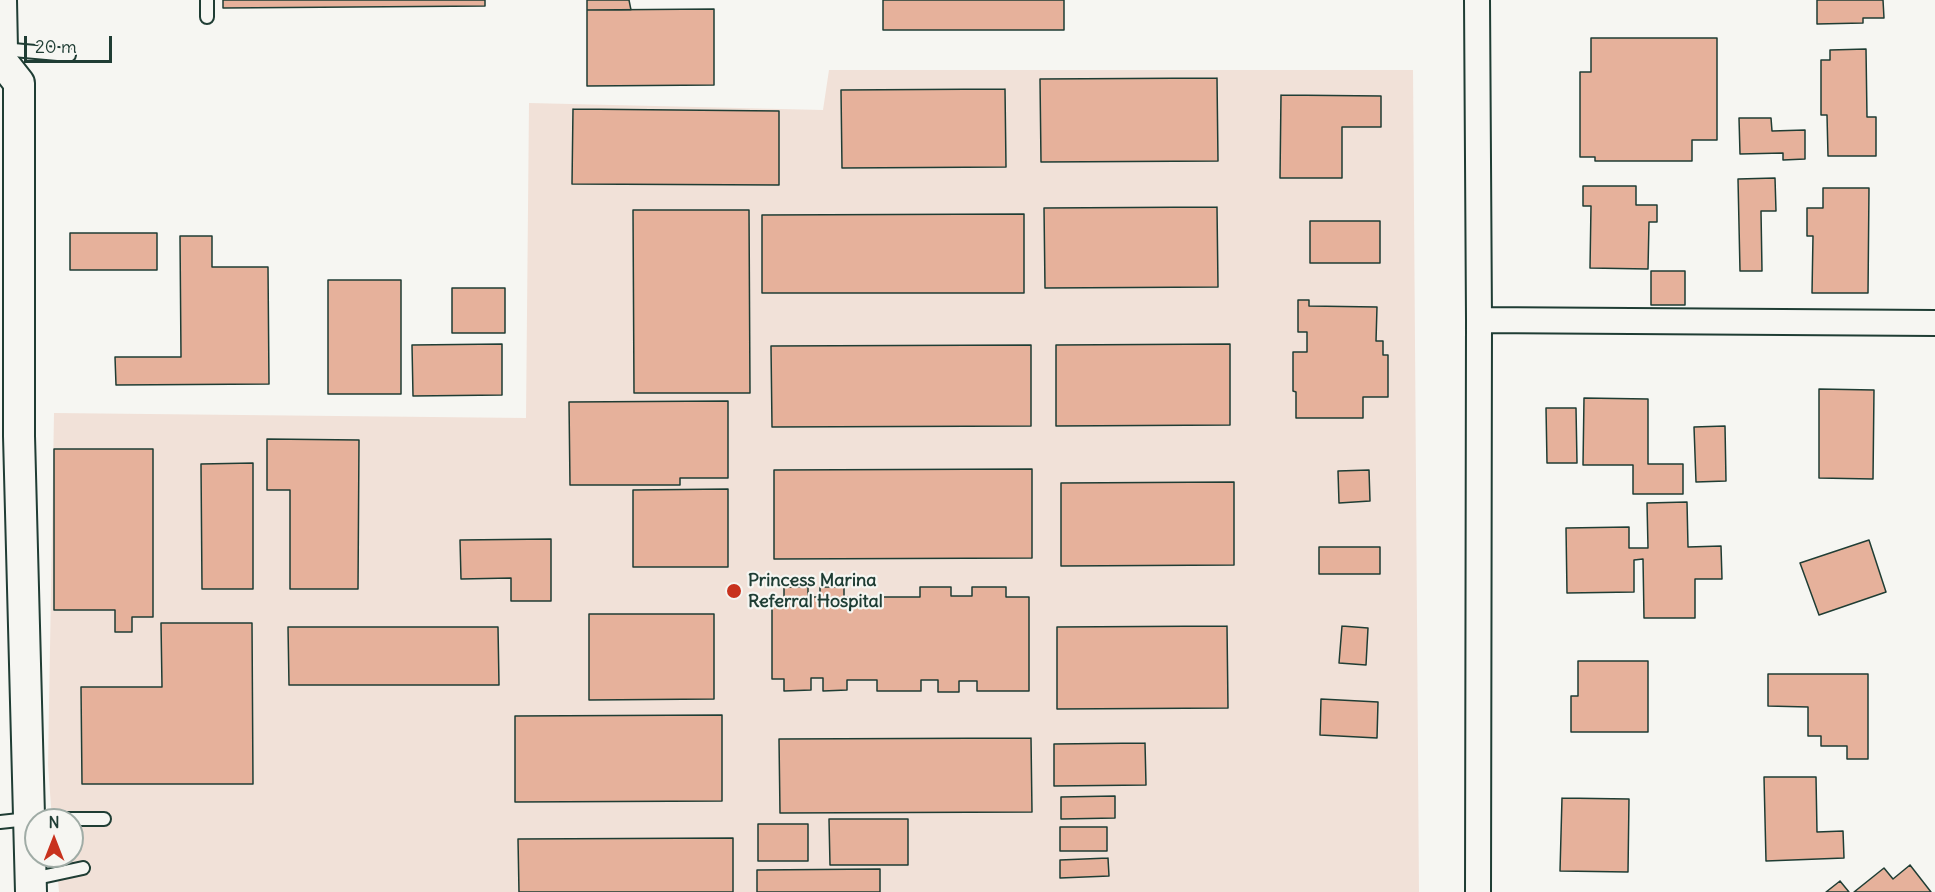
<!DOCTYPE html>
<style>
body{margin:0}
#map{position:relative;width:1935px;height:892px;overflow:hidden;background:#f6f6f2;font-family:Delius,sans-serif}
canvas{display:block}
.north{position:absolute;left:24px;top:808px;width:60px;height:60px;box-sizing:border-box;background:#f6f6f2;border:2px solid #a0aca6;border-radius:50%;rotate:0deg;font-size:16px;font-weight:700;line-height:24px;text-align:center;color:#1f3d34}
.north::after{content:'';display:block;margin:auto;width:21px;height:27px;background:#c8321e;clip-path:polygon(50% 0,100% 100%,50% 72%,0 100%)}
.scale{position:absolute;left:24px;top:36px;width:88px;height:27px;box-sizing:border-box;border:3px solid #1f3d34;border-top:0;padding-left:8px;font-size:18px;line-height:21px;white-space:nowrap;color:#1f3d34;-webkit-text-stroke:4px #f6f6f2;paint-order:stroke}
</style>
<div id="map">
<canvas width="1935" height="892"></canvas>
<div class="north">N</div>
<div class="scale">20 m</div>
</div>
<script>
const c = document.querySelector('canvas').getContext('2d');
c.lineJoin = 'round';
function fill(path, color) { c.fillStyle = color; c.fill(path, 'evenodd'); }
const poly = rows => new Path2D(rows.map(r => 'M' + r).join(''));
function stroke(path, color, width, dash) { c.strokeStyle = color; c.lineWidth = width; c.lineCap = dash ? 'butt' : 'round'; c.setLineDash(dash || []); c.stroke(path); }
function write(font, color, halo, rows, align = 'center') {
  c.font = font + ' Delius,sans-serif'; c.lineWidth = 4.5; c.setLineDash([]); c.textBaseline = 'middle'; c.strokeStyle = halo; c.fillStyle = color; for (const [text, x, y, turn = 0] of rows) {
    c.save(); c.translate(x, y); c.rotate((+turn || 0) * Math.PI / 180); c.textAlign = isNaN(turn) ? turn : align; if (halo) c.strokeText(text, 0, 0); c.fillText(text, 0, 0); c.restore();
  }
}
fill(poly([
 [829,70,1413,70,1419,892,59,892,56,856,72,856,72,820,52,820,48,765,54,413,526,418,529,103,823,110]
]), '#f1e1d8');
const building = poly([
 [223,0,485,0,485,6,223,8,223,0],
 [587,0,629,0,631,10,587,10,587,0],
 [883,0,1064,0,1064,30,883,30,883,0],
 [1817,0,1883,0,1884,18,1863,18,1863,23,1817,24,1817,0],
 [714,9,714,85,587,86,587,10,714,9],
 [1591,38,1717,38,1717,140,1692,140,1692,161,1595,161,1595,157,1580,157,1580,72,1591,72,1591,38],
 [1866,49,1867,117,1876,117,1876,156,1828,156,1827,115,1821,115,1821,60,1830,60,1830,50,1866,49],
 [1217,78,1218,161,1041,162,1040,79,1217,78],
 [1005,89,1006,167,842,168,841,90,1005,89],
 [1281,95,1381,96,1381,127,1342,127,1342,178,1280,178,1281,95],
 [573,109,779,111,779,185,572,184,573,109],
 [1739,118,1771,118,1772,131,1805,130,1805,159,1783,160,1783,153,1740,154,1739,118],
 [1775,178,1776,211,1761,211,1762,271,1740,271,1738,179,1775,178],
 [1583,186,1636,186,1636,205,1657,205,1657,222,1649,222,1648,269,1590,268,1591,206,1583,206,1583,186],
 [1823,188,1869,188,1868,293,1812,293,1813,236,1807,236,1807,208,1823,208,1823,188],
 [1217,207,1218,287,1045,288,1044,208,1217,207],
 [633,210,749,210,750,393,634,393,633,210],
 [1024,214,1024,293,762,293,762,215,1024,214],
 [1310,221,1380,221,1380,263,1310,263,1310,221],
 [70,233,157,233,157,270,70,270,70,233],
 [180,236,212,236,212,267,268,267,269,384,116,385,115,357,181,357,180,236],
 [1651,271,1685,271,1685,305,1651,305,1651,271],
 [328,280,401,280,401,394,328,394,328,280],
 [452,288,505,288,505,333,452,333,452,288],
 [1298,300,1309,300,1309,306,1377,307,1376,341,1383,341,1383,355,1388,355,1388,397,1363,397,1363,418,1296,418,1296,392,1293,391,1293,352,1307,352,1307,332,1298,332,1298,300],
 [502,344,502,395,413,396,412,345,502,344],
 [1230,344,1230,425,1056,426,1056,345,1230,344],
 [1031,345,1031,426,772,427,771,346,1031,345],
 [1819,389,1874,390,1873,479,1819,478,1819,389],
 [1584,398,1648,399,1648,464,1683,464,1683,494,1633,494,1633,465,1583,465,1584,398],
 [728,401,728,478,680,478,680,485,570,485,569,402,728,401],
 [1546,408,1576,408,1577,463,1547,463,1546,408],
 [1725,426,1726,481,1696,482,1694,427,1725,426],
 [267,439,359,440,358,589,290,589,290,490,267,490,267,439],
 [54,449,153,449,153,617,132,617,132,632,115,632,115,610,54,610,54,449],
 [253,463,253,589,202,589,201,464,253,463],
 [1032,469,1032,558,774,559,774,470,1032,469],
 [1369,470,1370,501,1339,503,1338,471,1369,470],
 [1234,482,1234,565,1061,566,1061,483,1234,482],
 [728,489,728,567,633,567,633,490,728,489],
 [1687,502,1688,547,1721,546,1722,579,1695,579,1695,618,1644,618,1643,559,1634,560,1634,592,1567,593,1566,528,1629,527,1629,548,1648,548,1647,503,1687,502],
 [551,539,551,601,511,601,511,578,461,579,460,540,551,539],
 [1869,540,1886,592,1819,615,1800,563,1869,540],
 [1319,547,1380,547,1380,574,1319,574,1319,547],
 [784,587,808,587,808,597,820,597,820,587,844,587,844,597,920,597,920,587,951,587,951,596,972,596,972,587,1006,587,1006,597,1029,597,1029,691,977,691,977,681,959,681,959,692,938,692,938,680,921,680,921,691,877,691,877,680,847,680,847,690,823,691,823,678,811,678,811,690,784,691,784,679,772,679,772,598,784,598,784,587],
 [589,614,714,614,714,699,589,700,589,614],
 [161,623,252,623,253,784,82,784,81,687,162,687,161,623],
 [1227,626,1228,708,1057,709,1057,627,1227,626],
 [1342,626,1368,628,1366,665,1339,663,1342,626],
 [288,627,498,627,499,685,289,685,288,627],
 [1578,661,1648,661,1648,732,1571,732,1571,696,1578,696,1578,661],
 [1768,674,1868,674,1868,759,1847,759,1847,746,1821,746,1821,736,1808,736,1808,707,1768,706,1768,674],
 [1321,699,1378,702,1377,738,1320,735,1321,699],
 [722,715,722,801,515,802,515,716,722,715],
 [1031,738,1032,812,780,813,779,739,1031,738],
 [1145,743,1146,785,1054,786,1054,744,1145,743],
 [1764,777,1816,777,1817,832,1843,831,1844,858,1766,861,1764,777],
 [1115,796,1115,818,1061,819,1061,797,1115,796],
 [1562,798,1629,799,1628,872,1560,871,1562,798],
 [829,819,908,819,908,865,830,865,829,819],
 [758,824,808,824,808,861,758,861,758,824],
 [1060,827,1107,827,1107,851,1060,851,1060,827],
 [733,838,733,892,519,892,518,839,733,838],
 [1108,858,1109,876,1060,878,1060,860,1108,858],
 [1910,865,1931,892,1854,892,1884,868,1893,879,1910,865],
 [880,869,880,892,757,892,757,870,880,869],
 [1840,881,1849,892,1826,892,1840,881]
]);
fill(building, '#e6b19b');
stroke(building, '#1f3d34', 1.5);
const service = poly([
 [207,0,207,17],
 [2,49,69,55],
 [0,822,28,819,104,819],
 [32,879,83,868]
]);
const minor = poly([
 [1477,0,1479,320,1478,892],
 [1479,320,1935,323]
]);
const tertiary = poly([
 [1,60,19,83,19,436,31,892],
 [0,61,2,49,1,0]
]);
stroke(service, '#1f3d34', 16);
stroke(minor, '#1f3d34', 28);
stroke(tertiary, '#1f3d34', 34);
stroke(service, '#f6f6f2', 12);
stroke(minor, '#f6f6f2', 24);
stroke(tertiary, '#f6f6f2', 30);
for (const [x, y, r, color] of [
 [734,591,8,"#c8321e"]
]) { const dot = new Path2D(); dot.arc(x, y, r, 0, 2 * Math.PI); c.fillStyle = color; c.fill(dot); stroke(dot, '#f6f6f2', 2); }
write('bold 18px', '#1f3d34', '#f6f6f2', [
 ["Princess Marina",748,581],
 ["Referral Hospital",748,602]
], 'left');
</script>
